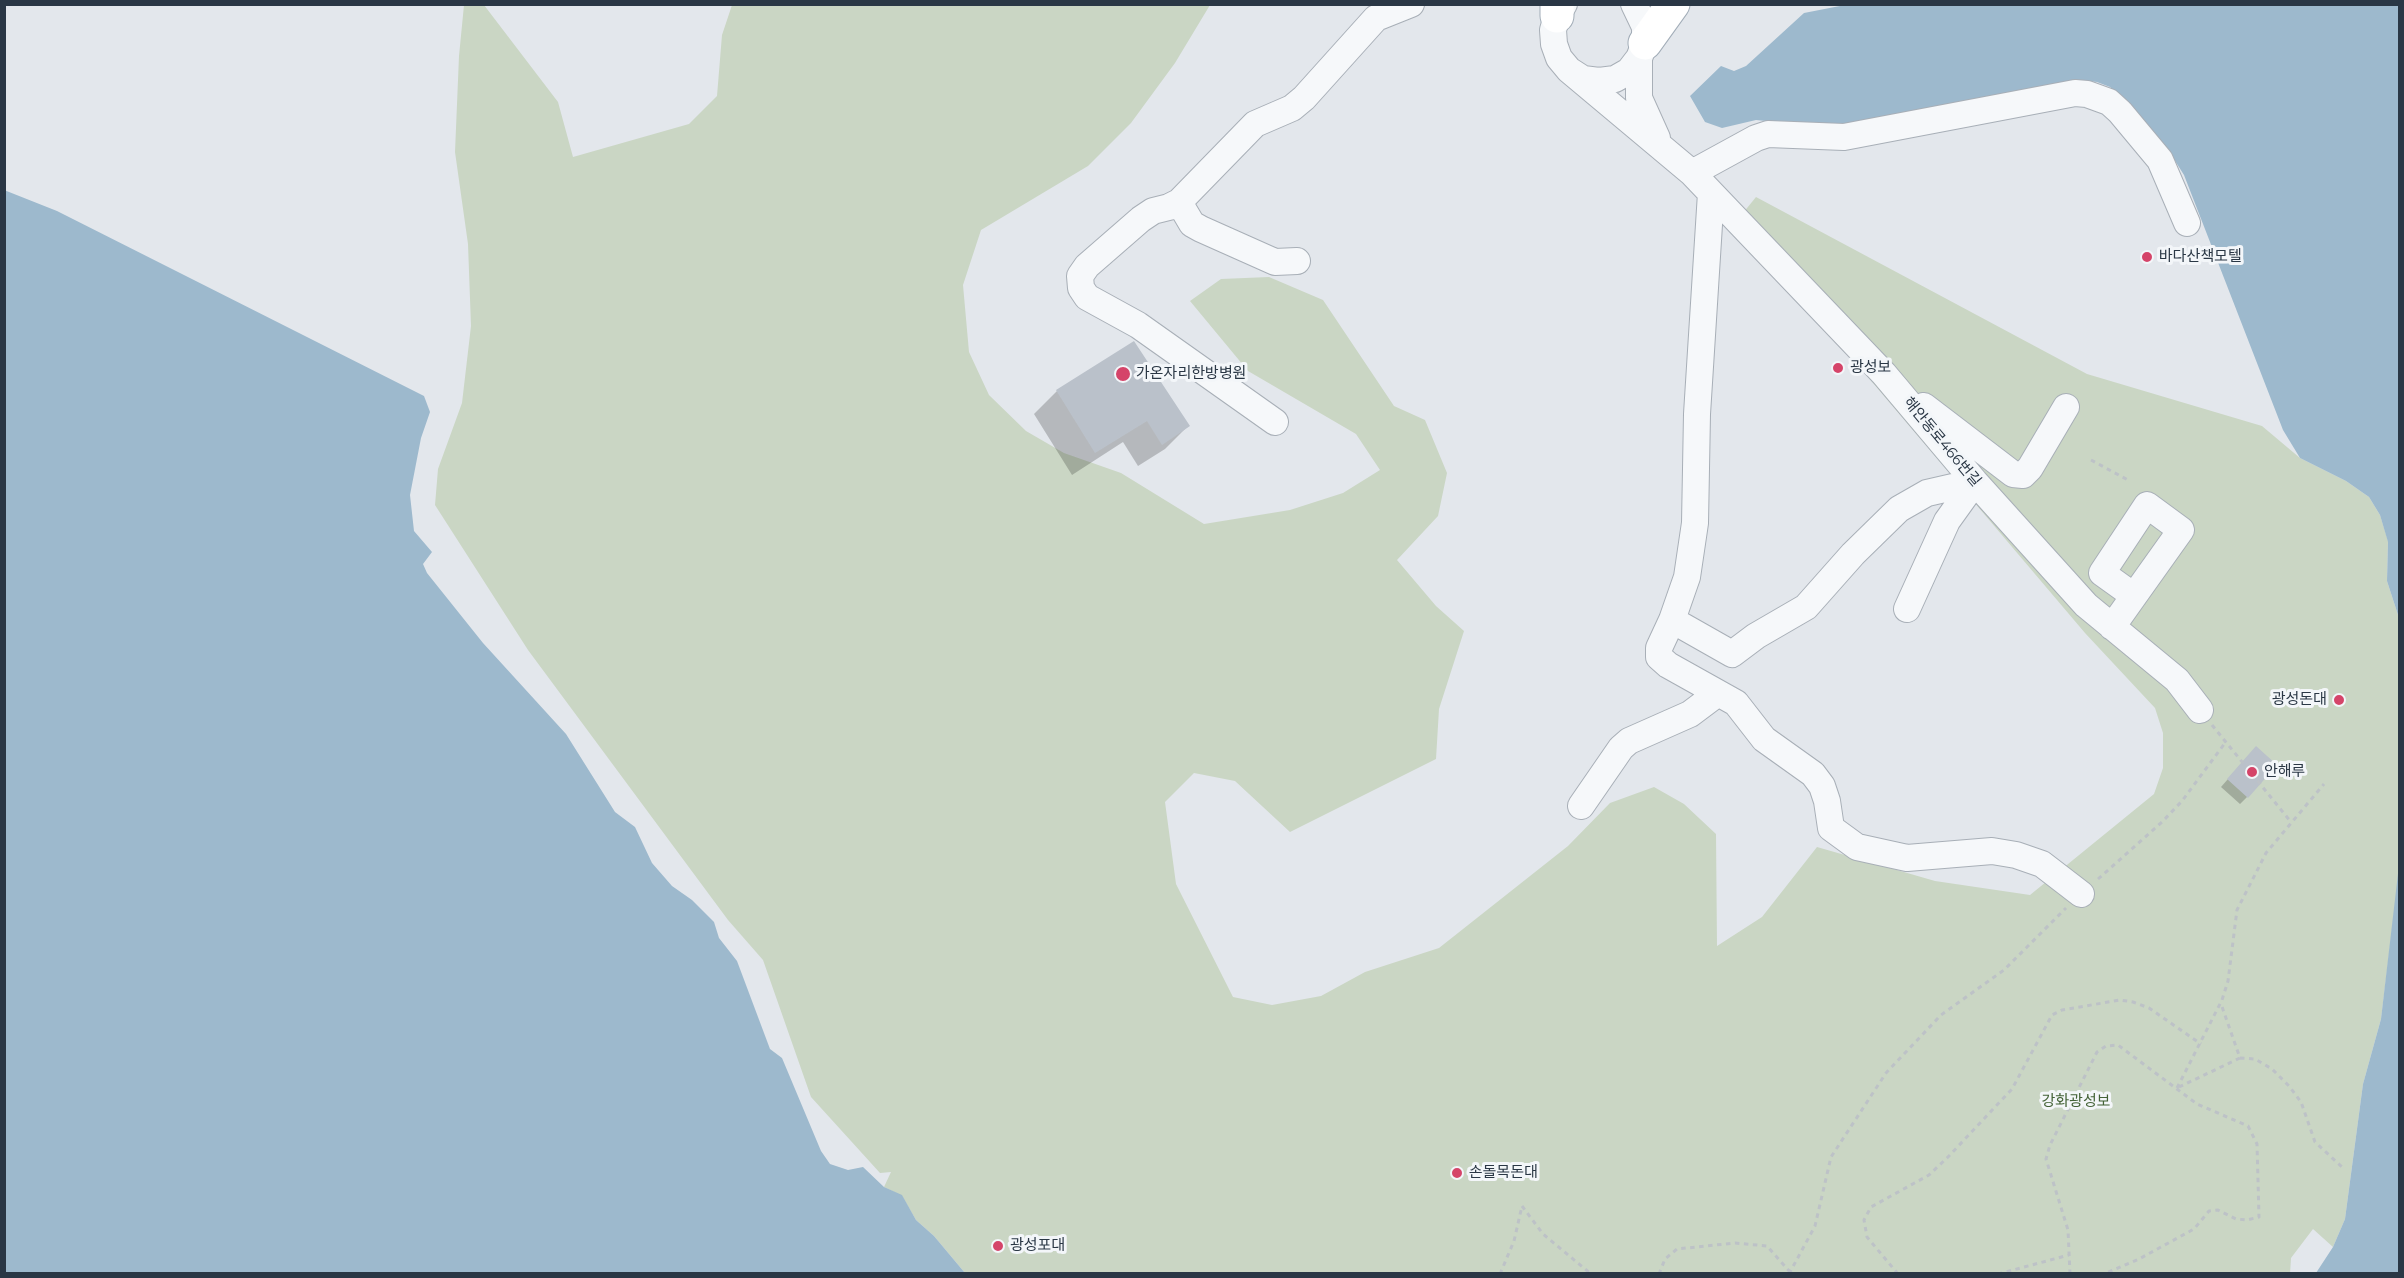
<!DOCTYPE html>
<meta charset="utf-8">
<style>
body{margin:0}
#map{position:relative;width:2404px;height:1278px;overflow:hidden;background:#e3e7ec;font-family:Montserrat,sans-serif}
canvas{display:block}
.frame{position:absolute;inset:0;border:6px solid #2a3745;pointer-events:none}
</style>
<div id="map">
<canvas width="2404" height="1278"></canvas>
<div class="frame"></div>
</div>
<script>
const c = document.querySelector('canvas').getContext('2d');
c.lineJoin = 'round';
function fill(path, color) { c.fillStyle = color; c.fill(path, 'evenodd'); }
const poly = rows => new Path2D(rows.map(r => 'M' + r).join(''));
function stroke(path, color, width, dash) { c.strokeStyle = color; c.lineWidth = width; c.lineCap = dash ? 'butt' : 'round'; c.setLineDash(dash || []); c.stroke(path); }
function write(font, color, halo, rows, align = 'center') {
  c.font = font + ' Montserrat,"Noto Sans KR",sans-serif'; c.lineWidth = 6; c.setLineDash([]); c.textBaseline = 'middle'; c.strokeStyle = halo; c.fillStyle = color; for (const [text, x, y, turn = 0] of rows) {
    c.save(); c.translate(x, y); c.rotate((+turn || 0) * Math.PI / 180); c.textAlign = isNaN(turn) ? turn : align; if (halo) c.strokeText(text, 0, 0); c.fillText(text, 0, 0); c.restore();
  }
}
fill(poly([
 [464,5,484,5,558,102,573,157,689,124,717,96,722,35,732,5,1210,5,1175,63,1131,123,1088,166,981,230,963,285,969,352,989,395,1026,431,1064,453,1121,473,1204,524,1290,510,1343,493,1380,470,1356,434,1248,371,1190,301,1221,279,1269,277,1323,300,1394,406,1425,420,1447,473,1438,516,1397,560,1436,606,1464,631,1439,709,1436,759,1290,832,1235,781,1194,773,1165,802,1176,884,1233,997,1272,1005,1321,996,1365,972,1439,948,1568,846,1610,803,1654,787,1684,804,1716,834,1717,946,1762,917,1817,847,1935,881,2030,895,2154,794,2163,768,2163,733,2155,708,2085,633,1856,363,1730,229,1756,197,2087,374,2262,426,2300,458,2346,481,2369,497,2380,515,2388,541,2387,581,2399,618,2400,865,2381,1019,2363,1084,2345,1219,2333,1247,2313,1229,2291,1258,2290,1274,965,1273,934,1236,916,1220,902,1196,884,1187,891,1172,880,1173,811,1097,763,960,728,920,528,650,435,505,438,469,462,403,471,326,468,244,455,152,459,56]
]), '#cad6c4');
fill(poly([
 [1845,5,2399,5,2399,618,2387,581,2388,542,2380,515,2369,497,2346,481,2300,458,2283,430,2184,175,2172,156,2125,100,2110,87,2097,82,2081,80,1853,124,1824,127,1756,120,1722,128,1705,122,1690,96,1721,66,1734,71,1746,66,1804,13],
 [4,190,57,211,424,396,430,412,421,438,410,495,414,531,432,552,423,564,427,573,483,643,566,734,615,812,635,827,652,863,672,886,692,900,714,922,719,938,737,961,770,1049,782,1058,821,1151,830,1164,848,1170,863,1167,884,1187,902,1195,916,1220,934,1236,965,1273,5,1273],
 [2399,865,2399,1273,2316,1273,2333,1247,2345,1219,2363,1084,2381,1019]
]), '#9db9cd');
fill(poly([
 [1134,343,1188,426,1165,449,1138,466,1123,442,1072,475,1034,414,1057,391],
 [2249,755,2247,797,2240,804,2221,787]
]), '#0003');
fill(poly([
 [1134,341,1190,426,1162,445,1147,421,1095,453,1056,390],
 [2256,746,2277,765,2248,798,2227,779]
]), '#bac1ca');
const minor = poly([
 [1564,4,1557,16,1553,30,1554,44,1559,58,1569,70,1583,79,1599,81,1615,79,1629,71,1639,58,1645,43,1645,27,1634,4],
 [1639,58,1639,98,1657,138],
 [1569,70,1692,173,1884,374,1975,482,2086,605,2177,680,2200,710],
 [1692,173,1756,138,1768,134,1844,137,2075,93,2087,94,2109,102,2120,112,2160,160,2187,223],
 [1711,193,1697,414,1695,523,1687,577,1672,620,1659,648,1659,657,1668,665,1736,703,1764,739,1813,774,1822,786,1827,801,1831,828,1857,847,1907,858,1992,851,2016,855,2042,864,2081,894],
 [1179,202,1192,224,1201,229,1275,262,1297,261],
 [1924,406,2013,474,2023,475,2030,468,2066,407],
 [1275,422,1138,325,1087,297,1081,288,1080,276,1087,266,1141,219,1153,211,1169,207,1179,202,1255,124,1292,108,1304,98,1376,18,1411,4],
 [1907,609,1947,521,1975,482],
 [1672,620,1732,654,1756,636,1806,607,1853,554,1899,509,1927,493,1975,482],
 [2112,627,2134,596,2181,530,2147,505,2102,573,2134,596],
 [1581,806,1621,748,1629,741,1690,714,1718,693]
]);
const major = poly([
 [1557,16,1557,4],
 [1645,43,1673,4]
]);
stroke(minor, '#a8afb7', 28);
stroke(major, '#a2adb8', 35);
stroke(poly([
 [2091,460,2128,480],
 [2212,725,2291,822],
 [2098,879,2162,822,2182,801,2225,743],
 [2240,1058,2255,1059,2272,1069,2289,1086,2301,1102,2315,1142,2343,1168],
 [2179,1087,2240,1058,2221,1004],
 [2177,1088,2222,1000,2228,981,2237,910,2266,853,2324,784],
 [1522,1206,1543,1234,1591,1274],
 [1500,1274,1514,1241,1522,1206],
 [1659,1274,1665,1259,1677,1249,1735,1243,1767,1246,1790,1272],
 [1789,1274,1815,1226,1831,1157,1886,1073,1941,1015,2004,970,2066,908],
 [1898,1274,1867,1237,1864,1220,1871,1207,1929,1175,1948,1157,2012,1089,2052,1015,2062,1010,2120,1000,2133,1002,2149,1008,2201,1044],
 [1998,1274,2069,1255],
 [2070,1274,2068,1230,2046,1159,2050,1145,2097,1052,2106,1046,2118,1045,2197,1104,2248,1126,2257,1144,2259,1217,2247,1220,2236,1219,2218,1210,2209,1211,2194,1229,2139,1259,2104,1274]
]), '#bdc2c7', 3, [4.5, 4.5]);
stroke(minor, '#f6f8fa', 26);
stroke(major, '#fff', 33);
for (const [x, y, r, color] of [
 [2147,257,6,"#d54469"],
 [1838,368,6,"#d54469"],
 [1123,374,8,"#d54469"],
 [2339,700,6,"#d54469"],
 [2252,772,6,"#d54469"],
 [1457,1173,6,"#d54469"],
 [998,1246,6,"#d54469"]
]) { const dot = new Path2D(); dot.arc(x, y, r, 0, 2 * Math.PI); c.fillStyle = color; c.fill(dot); stroke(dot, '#f3f6f9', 2); }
write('15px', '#2a3745', '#f3f6f9', [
 ["바다산책모텔",2159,257],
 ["광성보",1850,368],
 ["가온자리한방병원",1136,374],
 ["광성돈대",2327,700,"right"],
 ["안해루",2264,772],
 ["손돌목돈대",1469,1173],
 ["광성포대",1010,1246]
], 'left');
write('15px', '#2a3745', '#f3f6f9', [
 ["해안동로466번길",1942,442,50]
]);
write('15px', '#436236', '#f3f6f9', [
 ["강화광성보",2076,1102]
]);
</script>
